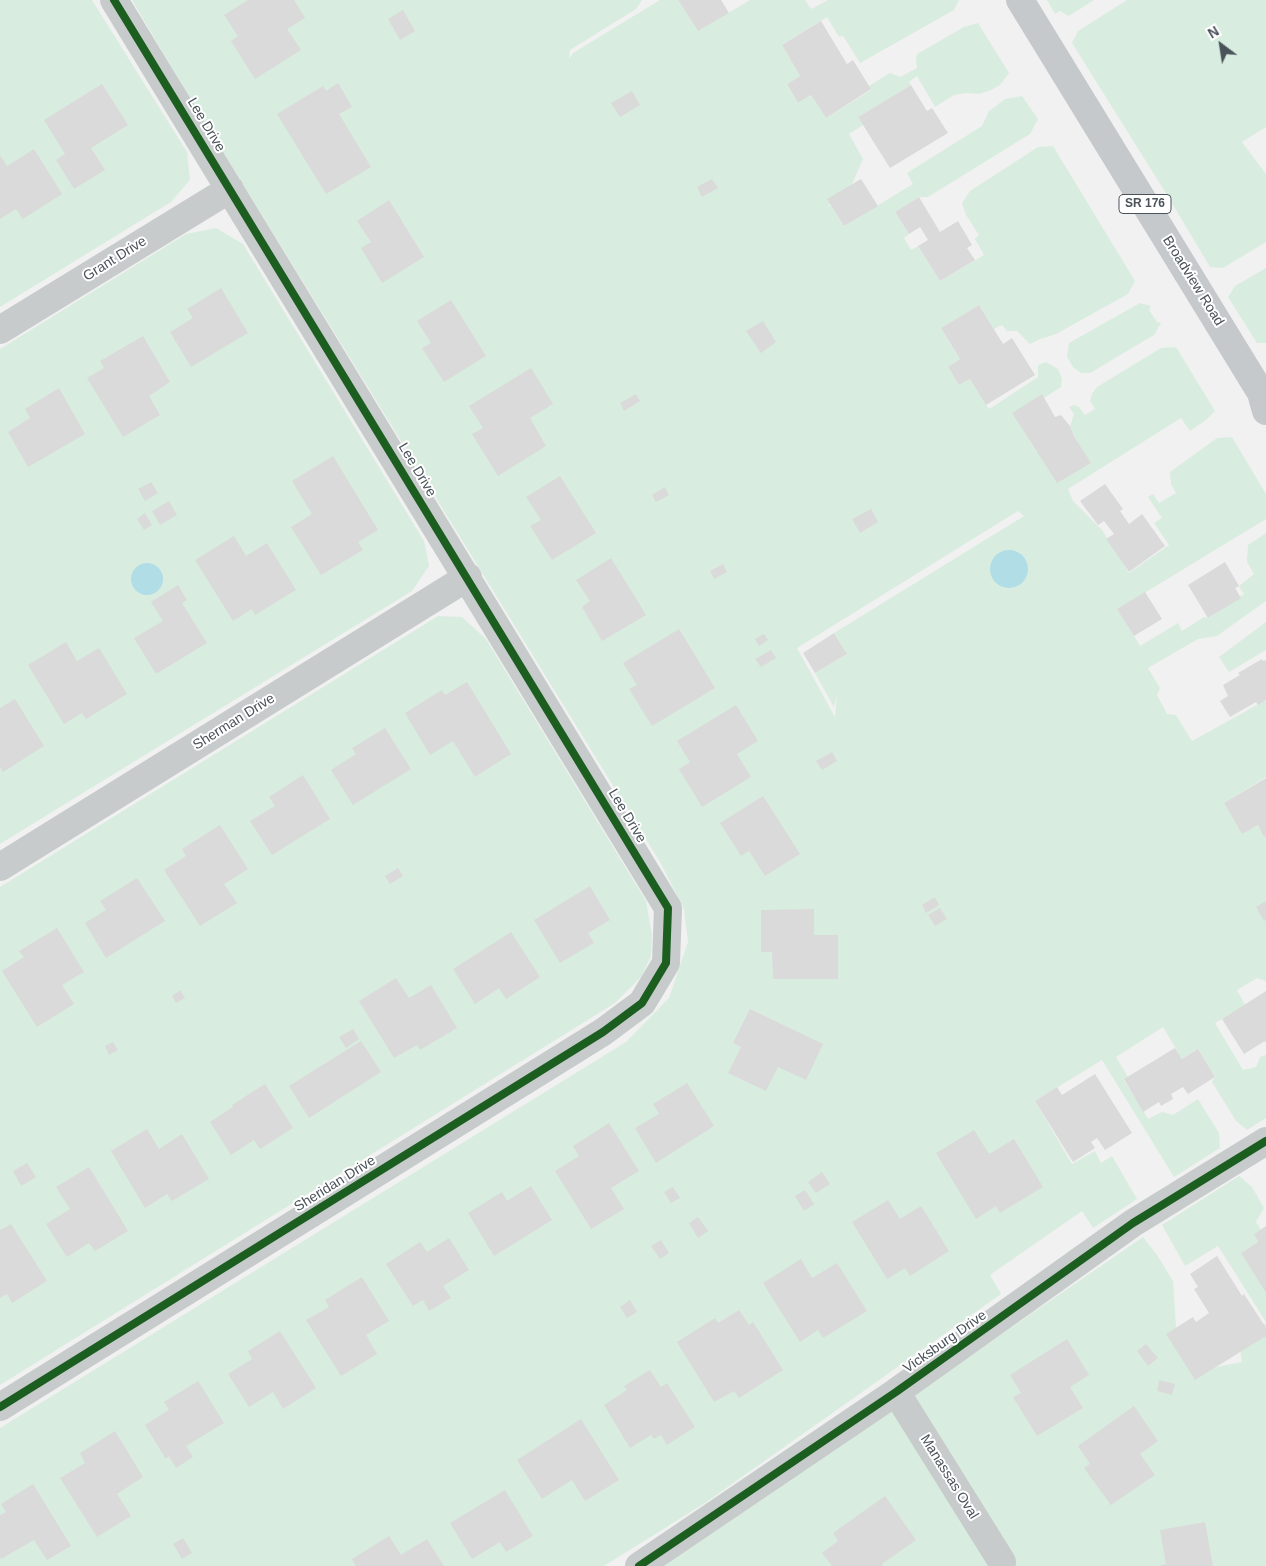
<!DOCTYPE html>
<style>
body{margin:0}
#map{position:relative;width:1266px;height:1566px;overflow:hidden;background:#f1f1f1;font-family:Arial,sans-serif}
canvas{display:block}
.north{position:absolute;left:1196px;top:20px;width:50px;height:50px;-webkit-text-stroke:4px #fff;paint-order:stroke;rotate:329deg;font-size:14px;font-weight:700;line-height:20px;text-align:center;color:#4a535a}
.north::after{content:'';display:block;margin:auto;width:18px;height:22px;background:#4a535a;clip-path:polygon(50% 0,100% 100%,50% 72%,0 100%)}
</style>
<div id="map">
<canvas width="1266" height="1566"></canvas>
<div class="north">N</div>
</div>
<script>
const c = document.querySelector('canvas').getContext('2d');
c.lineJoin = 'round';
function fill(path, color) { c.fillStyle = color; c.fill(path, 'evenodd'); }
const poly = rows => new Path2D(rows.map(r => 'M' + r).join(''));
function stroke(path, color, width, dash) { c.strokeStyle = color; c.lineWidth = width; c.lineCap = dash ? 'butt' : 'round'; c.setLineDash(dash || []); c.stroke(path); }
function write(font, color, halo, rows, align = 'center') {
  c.font = font + ' Arial,sans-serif'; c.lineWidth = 4; c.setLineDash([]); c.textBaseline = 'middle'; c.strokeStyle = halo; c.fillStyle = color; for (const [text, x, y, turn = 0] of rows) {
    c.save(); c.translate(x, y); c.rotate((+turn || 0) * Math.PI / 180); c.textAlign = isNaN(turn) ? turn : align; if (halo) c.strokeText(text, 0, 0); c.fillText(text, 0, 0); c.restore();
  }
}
fill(poly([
 [0,0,92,0,187,152,190,180,171,202,0,307],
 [132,0,642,0,636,9,570,50,569,59,573,53,660,0,678,0,698,31,750,0,805,0,811,9,828,0,959,0,954,10,860,63,843,36,839,37,827,17,782,45,800,76,787,84,798,103,811,95,826,118,871,90,869,86,890,73,900,77,917,68,916,60,917,54,964,27,978,23,1009,73,1000,85,991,90,979,94,966,93,954,95,935,107,917,76,909,82,911,85,858,117,863,125,849,134,863,159,852,184,826,208,831,205,844,226,913,184,907,173,982,126,989,111,1005,99,1022,96,1038,119,1030,134,928,197,919,197,895,212,909,234,904,238,911,250,918,246,940,281,984,255,975,239,979,235,966,215,962,203,970,191,1038,147,1053,146,1135,281,1128,294,1056,334,1040,339,1030,344,1017,331,1007,331,1002,325,994,329,979,305,941,328,960,359,948,367,959,385,970,379,989,409,1038,377,1038,365,1046,362,1058,369,1062,379,1061,387,1044,398,1013,413,1036,451,1051,456,1075,438,1070,426,1074,414,1069,407,1074,405,1079,407,1085,415,1095,409,1090,401,1092,394,1097,387,1161,348,1176,347,1215,411,1206,420,1190,431,1181,418,1068,489,1073,501,1102,530,1129,573,1169,545,1154,523,1162,518,1148,497,1153,494,1159,503,1176,493,1171,484,1170,472,1217,438,1232,437,1266,494,1266,519,1118,609,1140,646,1178,623,1182,631,1204,617,1209,618,1244,594,1239,586,1254,574,1247,562,1248,545,1266,533,1266,601,1217,636,1198,639,1148,668,1160,688,1157,695,1167,714,1176,715,1192,741,1266,700,1266,777,1224,803,1242,833,1258,825,1264,836,1266,836,1266,981,1257,978,1237,990,1245,1005,1215,1023,1243,1070,1256,1067,1260,1057,1266,1055,1266,1118,1247,1130,1236,1121,1212,1082,1215,1077,1198,1049,1182,1059,1163,1027,1116,1057,1128,1077,1124,1080,1148,1119,1162,1112,1173,1115,1198,1099,1219,1133,1220,1148,1174,1177,1102,1060,1035,1101,1072,1164,1095,1151,1101,1163,1112,1156,1137,1199,1093,1228,1082,1211,990,1275,1001,1294,705,1503,604,1566,0,1566,0,1428,626,1042,669,998,688,942,684,909,660,862,185,90],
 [1018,511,1024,516,834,633,847,654,815,673,834,707,837,695,835,717,797,648],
 [1047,0,1094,0,1069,16,1060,11,1055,14],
 [1127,0,1266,0,1266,127,1242,142,1266,174,1266,242,1223,268,1210,267,1164,190,1072,43,1078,31],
 [216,228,243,244,424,541,429,566,412,591,0,844,0,349,186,234],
 [1266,268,1266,343,1257,343,1228,297,1235,286],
 [1140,303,1151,306,1149,310,1157,322,1161,323,1154,335,1090,373,1081,373,1073,367,1067,357,1069,343],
 [438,616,462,617,486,639,646,901,652,935,651,956,642,976,615,1003,0,1385,0,887],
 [1266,622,1266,650,1229,672,1219,657],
 [1239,1176,1252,1187,1264,1208,1256,1222,1261,1230,1254,1234,1258,1242,1242,1253,1266,1293,1266,1322,1218,1246,1185,1266,1162,1225],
 [1143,1237,1157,1255,1173,1281,1177,1340,1212,1368,1242,1362,1238,1337,1253,1320,1266,1324,1266,1566,664,1566]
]), '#d8eddf');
fill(poly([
 '990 569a19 19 0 1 1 38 0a19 19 0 1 1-38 0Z',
 '131 579a16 16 0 1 1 32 0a16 16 0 1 1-32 0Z'
]), '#b1dde6');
fill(poly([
 [248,0,294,0,305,18,287,29,301,50,255,79,231,41,238,36,224,15],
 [678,0,721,0,729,13,698,31],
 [403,10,415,31,400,40,388,19],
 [821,21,847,64,853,60,871,89,826,118,811,95,798,103,787,84,800,76,782,45],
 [338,83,352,107,339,114,371,167,326,194,277,114,323,86,326,91],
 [102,84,128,125,91,148,105,170,74,189,56,160,65,154,44,120],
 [911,85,927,111,932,108,948,133,890,168,858,117],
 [632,91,640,105,620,117,611,103],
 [34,149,62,194,23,219,16,209,0,219,0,155,7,166],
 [712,179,718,188,702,197,697,187],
 [861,179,878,206,844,226,827,199],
 [919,197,940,232,958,221,972,245,967,248,975,260,940,281,918,246,928,240,920,227,909,234,895,212],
 [389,200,424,257,382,283,361,248,371,242,357,221],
 [221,288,248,333,191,367,170,332,193,318,187,309],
 [451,300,486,356,444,382,422,348,431,343,417,321],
 [979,305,1003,344,1012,338,1035,375,986,405,970,379,959,385,948,367,960,359,941,328],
 [763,321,776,342,761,353,746,331],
 [143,336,170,382,149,396,160,415,123,437,87,378,104,368,100,361],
 [531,368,553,404,530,418,546,446,498,476,472,434,483,428,469,406],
 [59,388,85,434,28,467,8,432,30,418,25,409],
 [636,394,640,401,624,411,620,403],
 [1042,394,1055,417,1061,415,1070,426,1075,438,1091,463,1057,483,1012,413],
 [333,456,378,530,358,542,363,550,321,575,291,527,312,514,292,481],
 [560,476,596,533,552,560,530,526,541,520,526,497],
 [151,482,158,493,145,501,138,489],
 [1105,484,1123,509,1120,511,1129,524,1142,514,1165,546,1129,572,1106,539,1114,534,1104,521,1098,525,1080,501],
 [665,487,669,495,656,502,652,495],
 [169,501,177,515,160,525,152,511],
 [871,509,878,522,860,533,852,519],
 [145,513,152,525,144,530,137,519],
 [234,536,246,556,267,543,296,590,255,615,252,609,233,621,195,560],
 [611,558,646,615,602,641,582,607,590,601,576,580],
 [1225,562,1239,586,1235,588,1241,598,1208,618,1188,585],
 [723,564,727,572,714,579,710,571],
 [178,585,187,600,182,603,207,643,156,674,134,638,163,621,151,602],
 [1145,592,1162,619,1134,636,1117,609],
 [679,629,715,688,652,726,629,689,637,685,623,663],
 [834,633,847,654,815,673,803,653],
 [764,634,768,640,759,646,755,639],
 [66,642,77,661,99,648,127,694,86,719,82,713,64,724,28,665],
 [771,650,776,658,761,667,755,659],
 [1262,659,1263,661,1266,660,1266,700,1258,705,1256,702,1230,717,1220,701,1228,696,1223,685,1240,675,1238,673],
 [467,682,511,754,475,777,453,741,430,755,405,713,442,690,445,695],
 [15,699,44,746,3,772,0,767,0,708],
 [736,705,758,741,737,754,751,777,702,807,679,769,690,762,677,741],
 [385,728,411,769,353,805,331,770,356,754,352,748],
 [832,752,837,761,822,770,816,761],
 [303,775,330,819,272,855,250,821,275,806,269,797],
 [1266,778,1266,836,1264,837,1258,825,1242,834,1224,803],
 [763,796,800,854,765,876,749,851,741,856,720,823],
 [220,825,248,869,224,884,237,903,200,926,164,870,186,856,182,849],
 [398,868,403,876,390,884,385,876],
 [137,878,165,921,106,958,85,923,106,910,100,901],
 [590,886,610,920,588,933,594,943,560,963,534,920],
 [935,897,939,905,926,913,922,905],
 [1266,901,1266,920,1264,921,1256,907],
 [940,908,947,919,935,926,928,915],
 [814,909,814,935,838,935,838,979,773,979,772,952,761,952,761,910],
 [57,928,84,972,62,985,74,1004,37,1027,2,971,24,957,19,951],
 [511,932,540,977,506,999,499,988,475,1004,453,969],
 [396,978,409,998,431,985,457,1028,420,1050,417,1045,394,1058,359,1001],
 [180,990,185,998,176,1003,172,996],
 [1266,991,1266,1044,1265,1041,1244,1054,1222,1019],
 [750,1009,823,1044,806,1080,778,1067,766,1091,728,1073,741,1047,733,1043],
 [353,1029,359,1039,346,1048,339,1037],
 [361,1041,381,1072,309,1118,289,1086],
 [113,1042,118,1050,109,1055,105,1046],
 [1175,1048,1182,1059,1198,1049,1215,1077,1188,1094,1183,1087,1171,1094,1173,1099,1161,1106,1159,1102,1143,1112,1124,1079],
 [1095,1074,1132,1133,1105,1150,1097,1138,1091,1142,1095,1148,1073,1162,1035,1101,1057,1087,1062,1095],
 [687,1083,714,1126,656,1163,635,1128,659,1114,653,1104],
 [265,1084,293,1128,260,1149,254,1140,231,1155,210,1122,233,1107,232,1105],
 [609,1123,639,1171,611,1188,624,1209,591,1229,555,1171,579,1156,573,1146],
 [147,1129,159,1149,182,1134,209,1179,172,1201,167,1194,145,1208,111,1151],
 [974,1130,989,1154,1014,1139,1043,1187,1000,1213,996,1206,976,1219,936,1153],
 [27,1163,36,1177,21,1186,13,1171],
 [89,1167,128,1231,95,1251,89,1243,67,1257,46,1224,70,1209,56,1187],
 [822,1172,830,1184,816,1193,808,1182],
 [531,1186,552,1220,494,1256,468,1213,502,1192,507,1201],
 [673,1187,680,1198,671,1203,664,1192],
 [805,1190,814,1204,804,1211,795,1196],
 [888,1200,900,1219,921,1206,949,1251,910,1276,905,1268,887,1279,852,1222],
 [698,1217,708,1231,698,1238,689,1223],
 [11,1224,47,1281,12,1303,7,1294,0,1298,0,1230],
 [1266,1226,1266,1293,1241,1253,1258,1242,1254,1234],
 [449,1238,469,1270,443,1286,451,1298,429,1311,423,1300,413,1306,386,1264,420,1242,427,1252],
 [661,1240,669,1253,660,1259,651,1246],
 [1217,1256,1242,1296,1244,1294,1266,1328,1266,1336,1195,1380,1166,1334,1193,1317,1196,1322,1209,1313,1194,1289,1198,1287,1190,1274],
 [801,1259,812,1278,837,1263,867,1311,823,1338,818,1330,800,1342,763,1283],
 [362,1277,389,1321,366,1335,377,1354,341,1376,306,1320,329,1307,325,1300],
 [630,1300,637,1312,627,1318,620,1307],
 [739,1310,749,1325,753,1322,783,1370,739,1398,734,1391,714,1402,677,1342,715,1318,718,1323],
 [280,1331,316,1388,283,1409,273,1392,249,1407,228,1374,252,1359,248,1351],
 [1067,1339,1089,1375,1070,1387,1083,1408,1037,1436,1013,1397,1021,1393,1010,1375],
 [1146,1344,1158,1358,1148,1366,1137,1351],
 [650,1370,661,1387,667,1383,695,1427,667,1445,661,1435,654,1439,651,1435,630,1448,604,1405,627,1390,624,1386],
 [1159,1380,1175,1384,1172,1395,1157,1391],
 [198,1381,224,1423,186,1446,193,1457,176,1468,169,1456,166,1459,145,1425,169,1410,164,1402],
 [1134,1406,1158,1441,1140,1454,1155,1475,1111,1505,1084,1468,1090,1464,1078,1446],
 [581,1419,619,1480,585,1501,572,1480,542,1499,517,1460],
 [115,1431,143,1477,117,1494,131,1516,97,1537,60,1478,85,1463,80,1453],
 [33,1484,71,1546,47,1560,34,1540,1,1559,0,1557,0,1515,6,1512,1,1504],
 [505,1490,533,1536,506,1552,500,1542,472,1559,450,1523],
 [885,1496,916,1540,882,1564,883,1566,832,1566,822,1553,838,1541,833,1533],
 [1205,1522,1213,1566,1158,1566,1166,1564,1160,1530],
 [389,1536,401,1555,427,1539,444,1566,356,1566,352,1559],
 [183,1538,192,1553,182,1559,173,1544]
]), '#dadadb');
stroke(poly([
 [0,330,230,189],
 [0,867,468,577],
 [896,1392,1002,1562],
 [0,1407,603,1032,642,1003,666,963,668,908,114,0],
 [639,1566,896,1392,1133,1223,1266,1141]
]), '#c8cbcc', 28);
stroke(poly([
 [1020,0,1261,393,1266,411]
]), '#c6c9cb', 28);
stroke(poly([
 [0,1407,603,1032,642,1003,666,963,668,908,114,0],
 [639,1566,896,1392,1133,1223,1266,1141]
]), '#1b5e20', 8);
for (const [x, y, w] of [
 [1145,204,52]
]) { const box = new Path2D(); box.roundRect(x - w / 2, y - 9.5, w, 19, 4); c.fillStyle = '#fff'; c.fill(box); stroke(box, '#4a535a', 1); }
write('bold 12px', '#4a535a', null, [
 ["SR 176",1145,204]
]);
write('14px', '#4a535a', '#fff', [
 ["Lee Drive",206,125,59],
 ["Grant Drive",115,259,-32],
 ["Broadview Road",1193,281,58],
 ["Lee Drive",417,470,59],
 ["Sherman Drive",234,722,-32],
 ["Lee Drive",627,816,59],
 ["Sheridan Drive",335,1184,-32],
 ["Vicksburg Drive",945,1342,-35],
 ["Manassas Oval",949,1477,58]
]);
</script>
